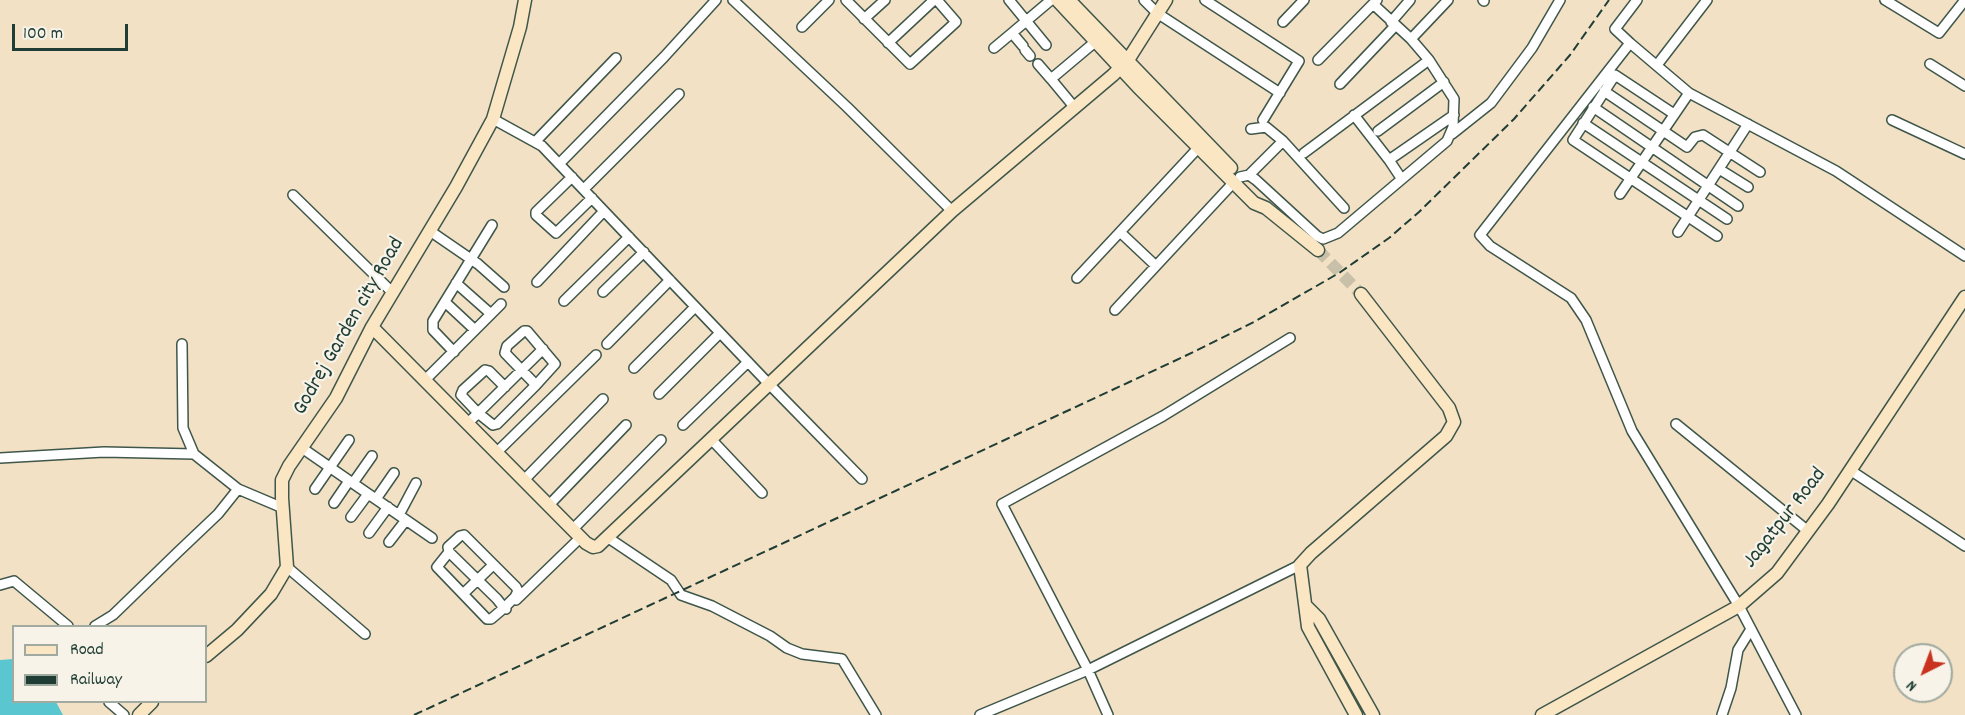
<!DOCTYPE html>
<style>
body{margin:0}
#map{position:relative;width:1965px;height:715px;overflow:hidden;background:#f2e1c5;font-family:Dekko,sans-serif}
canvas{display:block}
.legend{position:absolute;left:12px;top:625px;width:195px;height:78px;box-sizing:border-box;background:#f7f3e8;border:2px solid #a1aaa0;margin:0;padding:8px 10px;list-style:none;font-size:18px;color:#1f3d34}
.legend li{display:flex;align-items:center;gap:12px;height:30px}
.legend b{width:30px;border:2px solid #a1aaa0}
.north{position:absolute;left:1893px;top:643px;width:60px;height:60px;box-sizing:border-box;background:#f7f3e8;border:2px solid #a1aaa0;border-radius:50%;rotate:222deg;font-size:16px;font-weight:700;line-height:24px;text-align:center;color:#1f3d34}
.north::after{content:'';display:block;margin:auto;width:21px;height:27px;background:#c8321e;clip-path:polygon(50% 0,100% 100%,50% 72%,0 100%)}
.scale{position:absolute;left:12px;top:24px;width:116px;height:27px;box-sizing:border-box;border:3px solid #1f3d34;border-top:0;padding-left:8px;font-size:18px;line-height:21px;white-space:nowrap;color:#1f3d34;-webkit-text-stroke:4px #f7f3e8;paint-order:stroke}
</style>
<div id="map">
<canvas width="1965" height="715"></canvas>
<ul class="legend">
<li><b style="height:8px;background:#fbe6c4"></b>Road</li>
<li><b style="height:8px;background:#1f3d34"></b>Railway</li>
</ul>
<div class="north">N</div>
<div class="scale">100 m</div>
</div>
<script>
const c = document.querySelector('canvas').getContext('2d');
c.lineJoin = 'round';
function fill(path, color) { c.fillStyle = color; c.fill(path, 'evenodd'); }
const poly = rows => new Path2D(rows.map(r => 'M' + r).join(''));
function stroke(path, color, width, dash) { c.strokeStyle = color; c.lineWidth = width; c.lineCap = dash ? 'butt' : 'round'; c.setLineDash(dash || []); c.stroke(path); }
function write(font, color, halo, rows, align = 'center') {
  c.font = font + ' Dekko,sans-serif'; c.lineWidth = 4.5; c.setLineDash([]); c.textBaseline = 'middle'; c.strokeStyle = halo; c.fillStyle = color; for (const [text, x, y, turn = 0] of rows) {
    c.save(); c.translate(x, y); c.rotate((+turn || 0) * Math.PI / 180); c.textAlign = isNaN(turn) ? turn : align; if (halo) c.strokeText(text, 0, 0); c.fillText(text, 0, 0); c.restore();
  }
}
fill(poly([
 [13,659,14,702,56,702,63,715,0,715,0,660]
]), '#5ac7d0');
stroke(poly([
 [1318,250,1361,294]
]), '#c8c0a8', 12, [12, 6]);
const street = poly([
 [733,0,847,107,952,211],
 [846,0,910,64,956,22,937,0],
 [1009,0,1046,45],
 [1144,0,1157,13,1280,93],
 [1205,0,1299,61,1263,120],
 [1483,0,1484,1],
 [1885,0,1939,33,1965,0],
 [864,19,885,0],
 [1283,22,1304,0],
 [1391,22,1410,0],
 [802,27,829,0],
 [1411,39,1448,0],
 [888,43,934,0],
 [1630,43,1615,29,1637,0],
 [1023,46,1012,33,1051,0],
 [994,48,1012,33],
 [1025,50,1030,56],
 [1318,60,1373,4],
 [1038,64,1051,79],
 [1930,64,1965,86],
 [1657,65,1707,0],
 [1340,84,1395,26],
 [1604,91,1687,147,1695,137,1703,135,1760,172],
 [1593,107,1738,206],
 [1075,108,1051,79,1095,42],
 [1674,114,1615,75,1573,140,1717,236],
 [1354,115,1389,160,1454,115],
 [493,119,542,146,768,383,862,479],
 [1892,120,1965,154],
 [1583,123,1727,219],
 [1251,129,1266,127,1283,141],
 [1378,131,1444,82],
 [1452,134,1491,103,1532,48,1560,0],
 [535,142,616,58],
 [1304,153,1429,60],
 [1389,160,1401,178],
 [559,164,664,57,716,0],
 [1719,169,1748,187],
 [1249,175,1283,141,1344,208],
 [572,177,536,212,536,215,556,233,592,198],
 [1240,177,1249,175,1256,180,1317,236,1323,239,1338,233,1447,141,1453,127,1454,99,1429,60,1411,39,1373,4,1377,0],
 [584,189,679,94],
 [1620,194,1689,93],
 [293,195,393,293],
 [430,231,478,264,504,287],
 [1120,232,1199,147],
 [1678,232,1748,124],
 [1077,278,1120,232,1156,266],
 [537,282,604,211],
 [456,283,491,314],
 [603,292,644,252],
 [564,301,629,237],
 [445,302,475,330],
 [1115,310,1234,182],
 [182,344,183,428,194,454,238,489,283,508],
 [607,344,670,280],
 [454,352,433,330,433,321,492,225],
 [634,368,695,307],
 [425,380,501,304],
 [505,387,489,371,485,370,463,390,461,395,478,413,493,425,497,424,536,385,505,353,507,346,524,331,527,331,555,364,536,385],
 [659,394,720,333],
 [468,423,543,349],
 [1676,424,1808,531],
 [683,425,748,362],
 [711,439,762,493],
 [302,448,432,538],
 [497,452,596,355],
 [0,458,104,452,194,454],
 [1850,470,1965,546],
 [524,480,603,399],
 [353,483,372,456],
 [315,489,349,440],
 [376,499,394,473],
 [334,503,349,481],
 [549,505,626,425],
 [399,515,416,483],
 [351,517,368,494],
 [573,529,661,440],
 [369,533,388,507],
 [607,537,671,580,681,595,712,606,770,636,787,648,802,654,842,659,876,715],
 [389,542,406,520],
 [449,552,437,567,487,619,491,619,504,608,515,597,518,591,516,587,464,535,460,536,448,547,449,552,497,599,504,608,506,609],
 [287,567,365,634],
 [0,585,14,581,68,626],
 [464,593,493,565],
 [516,600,581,537],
 [95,626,113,615,179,551,218,514,238,489],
 [109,702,124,715],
 [980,715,1088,670,1300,565],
 [1108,715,1088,670,1002,504,1163,416,1290,338],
 [1722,715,1731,688,1738,650,1751,629],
 [1796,715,1739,606,1632,431,1586,320,1571,298,1490,246,1480,235,1630,43,1689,93,1836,171,1965,256]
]);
const secondary = poly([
 [1057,0,1138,87,1254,203,1266,208,1318,250],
 [1069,0,1231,168],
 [372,327,586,543,593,547,598,546,952,211,1113,75,1128,60,1166,0],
 [1307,607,1319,619,1373,715],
 [206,656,237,630,271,594,287,567,282,498,282,480,289,466,336,398,372,327,456,187,493,119,520,27,525,0],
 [139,715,152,702],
 [1356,715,1308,627,1300,565,1311,553,1446,436,1454,422,1449,408,1361,294],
 [1542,715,1739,606,1777,573,1828,504,1965,297]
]);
stroke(street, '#3f564a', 12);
stroke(secondary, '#3f564a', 15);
stroke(street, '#fff', 9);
stroke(secondary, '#fbe6c4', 12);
stroke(poly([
 [414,715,1183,357,1254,322,1339,273,1389,238,1419,212,1514,119,1570,55,1609,0]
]), '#1f3d34', 2, [9, 4.5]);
write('22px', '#1f3d34', '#f7f3e8', [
 ["Godrej Garden city Road",350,327,-60],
 ["Jagatpur Road",1786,519,-52]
]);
</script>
